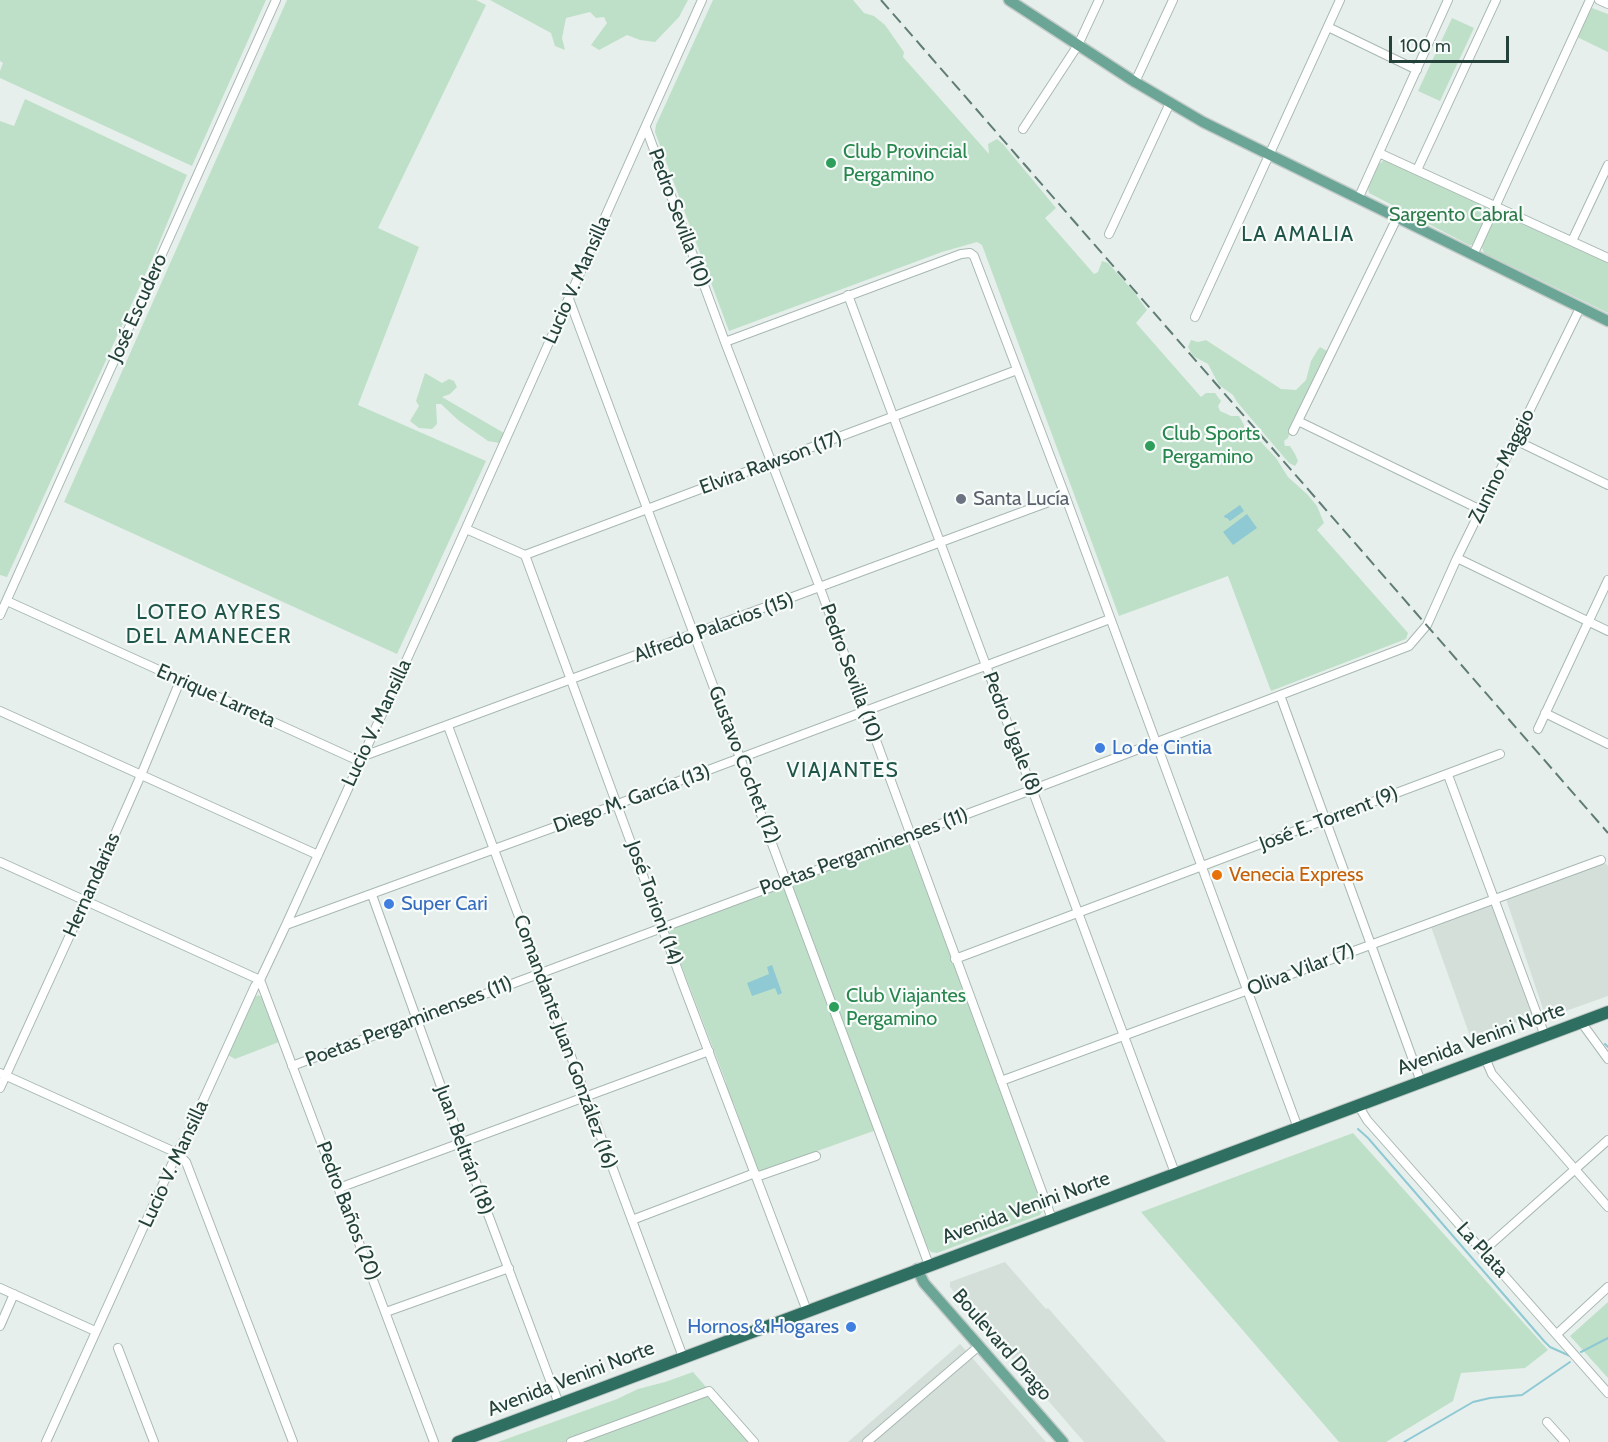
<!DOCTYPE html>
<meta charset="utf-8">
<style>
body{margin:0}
#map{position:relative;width:1608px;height:1442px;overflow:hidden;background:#e6efeb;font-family:Cabin,sans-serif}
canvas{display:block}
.scale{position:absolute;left:1389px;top:36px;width:120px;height:27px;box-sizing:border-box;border:3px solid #24423a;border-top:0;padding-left:8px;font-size:18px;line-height:21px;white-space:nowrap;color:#24423a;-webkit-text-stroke:4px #f7fbf9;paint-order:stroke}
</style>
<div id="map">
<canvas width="1608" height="1442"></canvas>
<div class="scale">100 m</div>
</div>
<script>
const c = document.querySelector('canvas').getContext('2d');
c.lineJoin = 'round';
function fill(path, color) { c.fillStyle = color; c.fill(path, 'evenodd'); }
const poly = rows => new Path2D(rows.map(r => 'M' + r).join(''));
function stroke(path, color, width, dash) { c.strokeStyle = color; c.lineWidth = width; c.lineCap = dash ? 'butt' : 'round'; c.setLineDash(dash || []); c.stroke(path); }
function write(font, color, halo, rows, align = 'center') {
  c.font = font + ' Cabin,sans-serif'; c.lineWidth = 4.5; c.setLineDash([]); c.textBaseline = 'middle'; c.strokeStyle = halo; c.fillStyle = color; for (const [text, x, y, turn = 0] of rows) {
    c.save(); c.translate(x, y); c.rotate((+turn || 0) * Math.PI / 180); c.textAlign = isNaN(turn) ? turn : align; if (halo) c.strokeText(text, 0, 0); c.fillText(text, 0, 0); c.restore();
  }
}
fill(poly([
 [1605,863,1608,866,1608,996,1546,1018,1506,899],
 [1494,901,1535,1016,1471,1039,1430,924],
 [1005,1262,1046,1309,1048,1308,1166,1442,1084,1442,950,1287,950,1282],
 [960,1344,1046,1442,848,1442]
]), '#d4dfda');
fill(poly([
 [0,0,266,0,192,166,0,78,0,71,3,63,0,61],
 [287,0,476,0,486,5,378,228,419,247,358,405,486,461,397,654,64,502],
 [490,0,688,0,679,17,655,42,640,40,627,35,599,50,591,45,607,23,604,17,596,18,590,12,566,18,562,38,565,50,555,46,551,33],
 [713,0,853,0,864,13,874,16,885,25,904,52,903,57,989,154,988,144,997,139,1003,144,1056,208,1045,218,1094,274,1098,272,1102,261,1108,263,1134,292,1147,310,1136,323,1201,397,1206,393,1215,393,1221,401,1218,406,1220,411,1231,416,1239,416,1244,425,1244,435,1259,440,1276,458,1288,477,1307,494,1317,506,1324,523,1317,530,1408,633,1406,639,1271,691,1228,576,1119,616,982,245,977,242,942,252,729,331,655,132,656,125],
 [1592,8,1608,14,1608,52,1577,37,1589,11],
 [1452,18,1474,28,1440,101,1418,91],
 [25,99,187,175,155,253,7,577,0,575,0,121,14,126],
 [1384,160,1486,207,1488,213,1473,245,1469,245,1369,193,1368,187,1379,164],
 [1501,214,1608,263,1608,313,1484,253,1482,248,1483,243,1494,218],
 [1191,340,1198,342,1206,340,1281,389,1296,390,1306,380,1311,361,1317,351,1320,347,1327,351,1313,386,1303,400,1302,408,1297,416,1294,417,1288,438,1284,441,1285,446,1290,446,1295,454,1298,461,1295,466,1289,463,1237,402,1233,395,1219,385,1208,364,1193,356,1188,347],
 [425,373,442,383,449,379,454,381,457,387,450,394,442,397,504,433,499,443,488,441,458,420,441,404,436,404,437,424,432,429,419,428,410,421,419,406,416,401],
 [904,842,910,846,1044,1208,1040,1215,937,1253,931,1252,927,1247,882,1128,758,1172,734,1104,728,1097,726,1082,669,933,673,927],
 [258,995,262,997,279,1042,235,1059,228,1055,255,997],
 [1353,1133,1548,1350,1525,1368,1461,1373,1453,1401,1386,1442,1339,1442,1141,1212],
 [1608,1302,1608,1378,1570,1336],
 [693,1372,754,1442,498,1442,617,1399,638,1389,665,1382]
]), '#bfe0c8');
fill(poly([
 [1240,505,1244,511,1230,521,1227,518,1225,518,1224,516],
 [1247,514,1257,528,1233,545,1223,532],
 [772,965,782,993,778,995,775,988,752,996,747,983,769,974,767,967]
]), '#8ec9d4');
stroke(poly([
 [1605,1044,1608,1047],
 [1358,1129,1368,1138,1544,1341,1550,1347,1570,1356],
 [1581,1352,1608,1338],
 [1404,1442,1473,1402,1490,1398,1522,1395,1570,1362]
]), '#8ec9d4', 2);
const minor = poly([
 [1599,0,1608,4],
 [1328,27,1417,70],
 [1135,82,1173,0],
 [646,128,725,342,820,588,1052,1219],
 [1023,129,1078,45,1099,0],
 [1379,153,1608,258],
 [1417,170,1496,0],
 [1358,199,1448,0],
 [1109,234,1170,103],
 [1572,241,1608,165],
 [1473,255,1590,0],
 [848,295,1175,1173],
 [569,299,929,1265],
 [1195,317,1340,0],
 [725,342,961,254,970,253,974,256,1066,498,1298,1128],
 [1298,421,1481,510],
 [1293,431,1397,218],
 [1515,440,1608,485],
 [466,529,525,555,684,987,807,1311],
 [525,555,1017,370],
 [1457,558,1608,631],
 [7,601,359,761],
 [0,615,276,0],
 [1280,695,1421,1082],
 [0,711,318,855],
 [1545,713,1608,744],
 [448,726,683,1357],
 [1538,729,1608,580],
 [361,757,1065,496],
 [1448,775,1545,1036],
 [0,862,260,980,434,1442],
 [372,895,461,1142,559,1404],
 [286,925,618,804,1110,619],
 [955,959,1500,754],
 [1581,1022,1608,1059],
 [1485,1058,1492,1074,1608,1207],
 [292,1066,1034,789,1409,646,1427,625,1457,558,1580,308],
 [0,1073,177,1153,186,1162,293,1442],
 [1001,1081,1601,860],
 [0,1088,86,900,141,775,180,681],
 [1358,1105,1367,1120,1608,1393],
 [756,1177,816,1156],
 [339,1188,709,1051],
 [632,1220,755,1173],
 [1483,1251,1608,1140],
 [0,1288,95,1331],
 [386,1312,509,1268],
 [0,1326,14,1294],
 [1557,1334,1608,1287],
 [118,1348,154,1442],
 [1547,1422,1565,1442],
 [46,1442,177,1153,191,1127,255,986,260,980,286,925,437,593,702,0],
 [571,1442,709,1391,754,1442],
 [867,1442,979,1346]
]);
const major = poly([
 [1009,0,1135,82,1203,122,1608,321],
 [917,1269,924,1283,1063,1442]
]);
const highway = poly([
 [458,1442,1608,1012]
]);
stroke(minor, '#a8b8b2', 10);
stroke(major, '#c2cac8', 13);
stroke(highway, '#c2cac8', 14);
stroke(minor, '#fff', 8);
stroke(major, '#6aa596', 10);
stroke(highway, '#2f6f62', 12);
stroke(poly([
 [881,0,1608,833]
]), '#5f7d75', 2, [12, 6]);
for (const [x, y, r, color] of [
 [831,163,6,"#2e9e5b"],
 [1150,446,6,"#2e9e5b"],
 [961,499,6,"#6b7280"],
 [1100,748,6,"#3f7fe0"],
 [1217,875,6,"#e8710a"],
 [389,904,6,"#3f7fe0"],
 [834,1007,6,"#2e9e5b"],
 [851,1327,6,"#3f7fe0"]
]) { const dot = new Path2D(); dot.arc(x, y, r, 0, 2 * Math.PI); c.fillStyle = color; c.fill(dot); stroke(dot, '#f7fbf9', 2); }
write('20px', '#27864d', '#f7fbf9', [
 ["Club Provincial",843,152],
 ["Pergamino",843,175],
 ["Club Sports",1162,434],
 ["Pergamino",1162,457],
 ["Club Viajantes",846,996],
 ["Pergamino",846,1019]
], 'left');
write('20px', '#2d7a4b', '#f7fbf9', [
 ["Sargento Cabral",1456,215]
]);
write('20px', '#24423a', '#f7fbf9', [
 ["Pedro Sevilla (10)",679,218,70],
 ["Lucio V. Mansilla",577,280,-66],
 ["José Escudero",138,308,-66],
 ["Elvira Rawson (17)",771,463,-20],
 ["Zunino Maggio",1502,466,-64],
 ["Alfredo Palacios (15)",714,628,-20],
 ["Pedro Sevilla (10)",851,673,70],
 ["Enrique Larreta",216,696,24],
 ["Lucio V. Mansilla",377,723,-65],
 ["Pedro Ugale (8)",1012,734,69],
 ["Gustavo Cochet (12)",744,765,69],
 ["Diego M. García (13)",632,799,-20],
 ["José E. Torrent (9)",1329,819,-21],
 ["Poetas Pergaminenses (11)",864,852,-20],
 ["Hernandarias",92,885,-66],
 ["José Torioni (14)",654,903,70],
 ["Oliva Vilar (7)",1301,970,-21],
 ["Poetas Pergaminenses (11)",409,1022,-21],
 ["Avenida Venini Norte",1481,1039,-20],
 ["Comandante Juan González (16)",565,1042,70],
 ["Juan Beltrán (18)",464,1150,70],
 ["Lucio V. Mansilla",174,1164,-65],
 ["Avenida Venini Norte",1026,1208,-20],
 ["Pedro Baños (20)",348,1211,69],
 ["La Plata",1482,1250,48],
 ["Boulevard Drago",1002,1345,49],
 ["Avenida Venini Norte",571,1379,-21]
]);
write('20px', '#5b616d', '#f7fbf9', [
 ["Santa Lucía",973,499]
], 'left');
write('20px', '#366cbe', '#f7fbf9', [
 ["Lo de Cintia",1112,748],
 ["Super Cari",401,904],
 ["Hornos & Hogares",839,1327,"right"]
], 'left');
write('20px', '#c56008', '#f7fbf9', [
 ["Venecia Express",1229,875]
], 'left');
c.letterSpacing = '1.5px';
write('21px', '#1f5548', '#f7fbf9', [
 ["LA AMALIA",1298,235],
 ["LOTEO AYRES",209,613],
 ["DEL AMANECER",209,637],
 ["VIAJANTES",843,771]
]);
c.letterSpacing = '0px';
</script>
